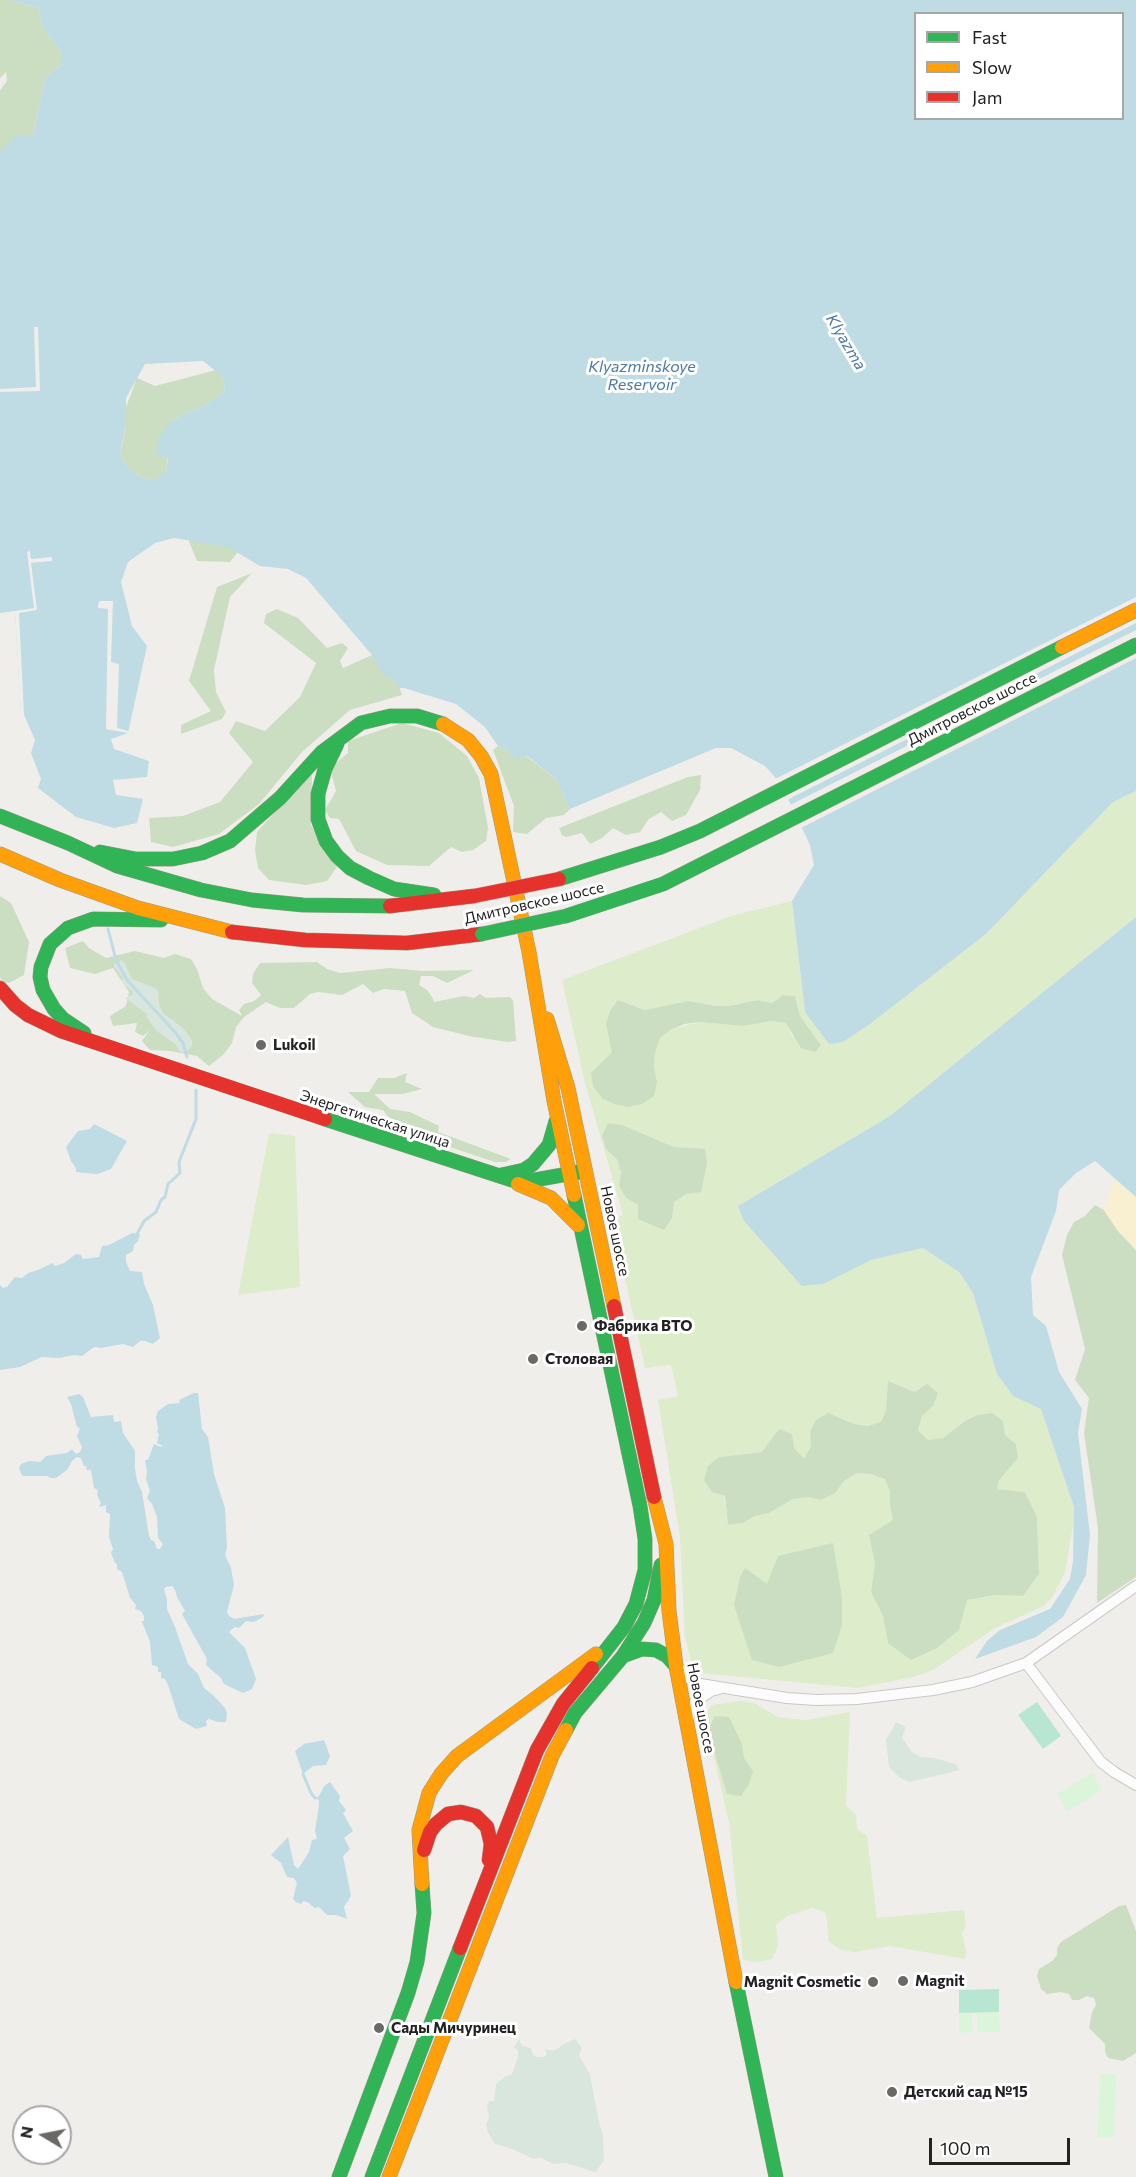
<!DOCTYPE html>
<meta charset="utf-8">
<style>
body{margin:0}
#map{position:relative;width:1136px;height:2177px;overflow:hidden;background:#f0eeeb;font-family:Commissioner,sans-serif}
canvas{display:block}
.legend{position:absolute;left:914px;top:12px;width:210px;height:108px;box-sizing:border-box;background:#fff;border:2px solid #a7a7a7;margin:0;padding:8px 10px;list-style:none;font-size:18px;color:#222}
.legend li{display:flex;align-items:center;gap:12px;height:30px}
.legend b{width:30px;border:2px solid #a7a7a7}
.north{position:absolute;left:12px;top:2105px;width:60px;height:60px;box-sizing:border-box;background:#fff;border:2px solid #a7a7a7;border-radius:50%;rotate:280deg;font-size:16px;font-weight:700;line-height:24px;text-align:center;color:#222}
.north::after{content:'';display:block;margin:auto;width:21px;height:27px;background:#6a6968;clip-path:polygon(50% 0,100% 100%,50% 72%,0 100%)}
.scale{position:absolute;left:929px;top:2138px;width:141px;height:27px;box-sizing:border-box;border:3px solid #222;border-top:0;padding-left:8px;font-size:18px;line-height:21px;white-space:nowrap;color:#222;-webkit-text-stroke:4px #fff;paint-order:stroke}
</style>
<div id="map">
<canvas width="1136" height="2177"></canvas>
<ul class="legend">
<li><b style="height:8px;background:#30b455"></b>Fast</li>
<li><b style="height:8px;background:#ff9f0a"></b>Slow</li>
<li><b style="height:8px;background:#e5322d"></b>Jam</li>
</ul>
<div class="north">N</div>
<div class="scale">100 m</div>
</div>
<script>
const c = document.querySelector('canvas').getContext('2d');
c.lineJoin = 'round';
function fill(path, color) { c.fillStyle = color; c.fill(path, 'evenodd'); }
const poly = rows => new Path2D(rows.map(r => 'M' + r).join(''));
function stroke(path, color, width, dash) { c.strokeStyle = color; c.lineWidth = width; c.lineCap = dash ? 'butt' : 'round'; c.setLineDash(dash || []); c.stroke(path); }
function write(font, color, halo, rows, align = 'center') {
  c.font = font + ' Commissioner,sans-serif'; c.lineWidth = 6; c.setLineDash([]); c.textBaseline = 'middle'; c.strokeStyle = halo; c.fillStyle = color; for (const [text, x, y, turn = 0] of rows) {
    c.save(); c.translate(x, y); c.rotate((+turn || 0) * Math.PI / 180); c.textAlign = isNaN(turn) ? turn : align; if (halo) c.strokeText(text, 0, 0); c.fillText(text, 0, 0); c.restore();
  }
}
fill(poly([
 [1136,791,1136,917,890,1116,738,1206,823,1284,871,1260,923,1248,959,1272,973,1293,997,1374,1013,1396,1041,1408,1074,1507,1074,1520,1065,1572,1053,1596,1044,1606,995,1628,933,1670,914,1677,857,1688,700,1673,693,1670,685,1637,680,1537,658,1400,678,1396,671,1365,645,1368,612,1220,623,1215,585,1083,562,980,731,916,792,901,805,1012,843,1042,870,1024,986,934,1113,802],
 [783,995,795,996,800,1016,821,1045,792,1036,787,1023,772,1021,743,1026,699,1022,672,1029,660,1038,655,1053,654,1068,657,1082,591,1073,612,1052,618,1000,645,1010,688,1001,716,1006,729,1006,758,1000,772,1003],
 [622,1125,674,1147,688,1148,686,1194,674,1202,672,1218,638,1205,626,1198,619,1186,621,1172,617,1158],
 [888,1381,915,1392,933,1406,922,1416,918,1430,928,1440,943,1438,965,1421,1003,1421,1005,1435,1016,1444,1018,1458,998,1480,996,1489,1025,1492,1037,1517,1039,1574,1023,1596,995,1595,966,1600,888,1643,883,1616,871,1592,875,1564,869,1536,893,1521,890,1506,890,1492,885,1478,871,1474,857,1473,844,1481,835,1493,821,1500,808,1497,793,1499,769,1513,755,1516,743,1523,728,1524,719,1457,794,1448,804,1458,811,1446,810,1432,828,1414,854,1424,868,1426,881,1422,886,1410],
 [269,1133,295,1136,300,1287,238,1295],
 [740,1701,754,1703,778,1717,793,1719,807,1720,850,1712,846,1805,856,1815,857,1829,867,1836,877,1918,964,1910,966,1925,962,1933,966,1951,965,1959,890,1946,855,1952,841,1950,829,1942,826,1913,813,1908,787,1916,776,1925,778,1946,772,1959,758,1962,743,1960,729,1823,705,1717,706,1712,712,1705]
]), '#ddeccb');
fill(poly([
 [0,0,11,0,39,8,42,26,62,54,62,64,45,78,33,135,0,153,0,90,7,81,6,72,0,78],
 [216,370,222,376,225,391,207,404,171,421,166,473,153,481,141,477,128,468,120,454,125,430,126,407,137,378,155,386],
 [211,535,238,552,230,562,197,561,188,539],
 [252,573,230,597,214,670,216,692,226,712,222,719,181,734,181,725,211,711,189,681,217,587],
 [277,609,298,618,327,648,342,643,348,648,340,661,343,668,372,655,382,673,398,683,402,695,350,710,302,752,259,804,219,834,173,847,151,842,149,818,183,816,220,802,253,762,229,733,236,721,265,731,300,697,316,663,264,623,266,614],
 [402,723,439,733,467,756,479,778,488,828,486,841,473,850,462,852,451,847,429,866,387,865,356,851,339,819,330,818,325,810,336,791,330,768,348,753,348,741],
 [498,746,503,747,515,758,526,756,555,778,570,809,564,815,546,818,527,834,513,832,514,806,493,750],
 [312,771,311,825,337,867,327,881,306,885,269,880,258,868,255,850,257,832],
 [701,775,700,790,686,815,672,821,661,812,649,819,640,832,626,835,613,828,602,838,590,844,582,833,566,837,562,835,559,828,688,777],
 [0,896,11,903,29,942,24,975,9,983,3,982,0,977],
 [83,941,89,948,106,958,135,951,164,958,175,954,191,959,197,969,203,988,212,999,242,1016,239,1010,244,1004,254,1001,261,995,252,983,253,974,260,963,317,962,327,969,340,973,390,968,423,971,474,970,447,983,433,976,421,976,419,985,427,990,432,997,434,1002,464,996,474,998,480,994,486,998,510,997,513,1000,516,1041,507,1042,469,1036,433,1027,412,1013,405,991,384,989,373,993,363,984,342,995,318,992,310,994,294,1008,280,1008,266,1002,244,1017,236,1027,232,1043,224,1054,209,1066,197,1056,170,1051,150,1050,142,1041,150,1030,143,1036,135,1032,137,1023,113,1026,110,1016,126,1006,129,992,113,968,95,974,70,968,65,948],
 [783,995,795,996,800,1016,821,1045,815,1052,801,1048,786,1023,772,1021,743,1026,699,1022,685,1024,672,1029,660,1038,655,1053,654,1067,657,1082,654,1096,642,1104,628,1107,614,1104,602,1098,593,1086,591,1073,612,1052,606,1024,610,1011,618,1000,645,1010,688,1001,716,1006,729,1006,758,1000,772,1003],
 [407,1073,405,1082,422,1089,403,1094,374,1094,390,1109,410,1112,439,1126,438,1132,511,1159,506,1162,495,1162,398,1130,383,1110,365,1107,348,1092,369,1092,378,1078,394,1078],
 [608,1123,622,1125,674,1147,705,1149,707,1163,701,1192,686,1194,674,1202,672,1218,664,1230,638,1219,638,1205,626,1198,619,1186,621,1172,617,1159,606,1149,602,1136],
 [1095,1205,1104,1210,1118,1231,1136,1250,1136,1577,1097,1603,1098,1528,1084,1433,1089,1398,1075,1380,1085,1349,1062,1255,1067,1235,1074,1222,1085,1216],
 [888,1381,915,1392,927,1384,938,1393,933,1406,922,1416,918,1430,928,1440,943,1438,965,1421,978,1415,992,1413,1003,1421,1005,1435,1016,1444,1018,1458,999,1480,997,1489,1025,1492,1037,1517,1039,1574,1023,1596,995,1595,967,1600,959,1630,937,1648,911,1660,888,1643,883,1616,871,1592,875,1564,869,1535,893,1520,890,1506,890,1492,885,1479,871,1474,857,1473,844,1481,835,1493,821,1500,808,1497,793,1499,769,1513,755,1516,743,1523,728,1525,725,1496,712,1492,704,1480,708,1466,719,1457,762,1452,779,1429,792,1434,794,1448,804,1458,811,1446,810,1432,816,1420,828,1413,854,1424,868,1426,881,1422,886,1410],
 [833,1543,842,1598,842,1625,833,1653,779,1667,752,1660,734,1605,740,1577,745,1568,767,1584,778,1556],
 [715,1716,729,1717,742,1744,744,1758,753,1771,749,1784,741,1796,727,1794,708,1730],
 [1126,1905,1136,1931,1136,2053,1123,2061,1108,2058,1105,2052,1105,2044,1089,2028,1092,2012,1096,2005,1094,1998,1087,1996,1079,2000,1072,2000,1069,1994,1061,1992,1047,1994,1041,1989,1037,1976,1039,1969,1052,1961,1057,1955,1057,1948,1061,1942,1119,1906]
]), '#cbdec1');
fill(poly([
 [121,960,125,964,132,979,155,988,158,991,159,1004,163,1013,183,1028,192,1040,192,1046,188,1050,181,1053,175,1044,158,1032,147,1018,147,1014,125,998,132,995,133,992,122,982,123,978,114,966,114,963,118,964],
 [896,1722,906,1727,902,1738,912,1752,921,1757,934,1758,956,1764,960,1770,910,1782,900,1778,889,1767,886,1740],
 [519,2039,522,2046,531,2048,533,2055,538,2057,544,2057,547,2054,545,2049,554,2051,564,2044,575,2039,582,2048,579,2055,590,2075,599,2122,603,2135,604,2160,596,2172,565,2163,553,2164,539,2157,534,2159,510,2148,495,2144,488,2133,486,2124,489,2118,487,2106,489,2101,494,2101,496,2084,506,2076,512,2074,518,2057,518,2051,514,2047]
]), '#d9e6de');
fill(poly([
 [1114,1180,1136,1197,1136,1250,1118,1231,1104,1210]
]), '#f8f0d0');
fill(poly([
 [1092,1773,1102,1790,1068,1811,1057,1794],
 [999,2012,1000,2032,977,2032,977,2013],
 [959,2013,972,2013,973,2032,959,2033],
 [1100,2074,1116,2074,1114,2137,1097,2137]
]), '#daf5da');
fill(poly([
 [1037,1702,1061,1736,1043,1749,1018,1715],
 [999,1989,999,2012,959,2013,959,1990]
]), '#b7e6d2');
fill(poly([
 [11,0,1136,0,1136,791,1113,802,986,934,870,1024,843,1042,829,1044,805,1012,792,901,814,865,810,845,781,784,765,766,731,748,716,748,570,809,555,778,527,756,516,759,503,747,498,746,485,727,456,704,404,688,398,688,398,683,382,674,372,655,306,578,288,569,260,566,228,547,174,538,155,543,128,562,121,582,132,626,147,646,128,733,111,739,114,749,149,761,147,777,113,780,116,795,143,799,137,823,114,828,76,817,38,788,41,779,31,753,35,740,24,715,21,715,15,611,0,613,0,151,17,136,33,135,45,78,62,64,62,54,42,26,39,8],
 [916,14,1122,14,1122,118,916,118],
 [203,361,222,376,225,391,207,404,171,421,159,438,156,454,168,459,166,472,153,481,141,477,128,468,120,454,126,423,126,398,145,364],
 [1136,917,1136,1197,1095,1161,1076,1173,1059,1190,1056,1211,1031,1277,1033,1315,1046,1326,1059,1372,1082,1409,1078,1433,1090,1535,1086,1575,1063,1617,1036,1637,975,1659,987,1641,1000,1630,1050,1609,1070,1579,1073,1561,1074,1507,1041,1409,1013,1396,997,1374,973,1293,959,1272,923,1248,871,1260,823,1284,802,1286,744,1221,738,1206,890,1116],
 [94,1124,127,1141,111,1169,97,1174,76,1172,76,1168,71,1161,66,1147,78,1131,90,1129],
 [132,1233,140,1234,138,1241,134,1245,133,1251,126,1255,126,1262,130,1271,142,1272,144,1284,153,1305,160,1338,153,1344,145,1341,140,1341,133,1347,123,1344,101,1348,94,1347,82,1356,74,1355,59,1358,42,1357,20,1367,0,1370,0,1285,3,1288,7,1287,15,1277,22,1278,28,1273,38,1270,53,1263,55,1266,64,1263,76,1254,81,1255,83,1259,99,1257,102,1246,109,1245],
 [194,1393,198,1393,202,1429,208,1437,214,1474,225,1508,227,1548,225,1555,231,1568,234,1585,227,1612,229,1616,234,1619,264,1614,263,1617,254,1622,246,1621,239,1628,235,1627,229,1632,245,1648,256,1679,252,1689,243,1693,224,1684,221,1678,206,1665,207,1659,182,1614,185,1611,177,1597,175,1590,172,1586,166,1587,164,1589,167,1600,167,1609,175,1627,188,1664,198,1674,204,1688,214,1696,225,1708,227,1713,226,1722,218,1722,209,1719,206,1721,207,1726,196,1729,179,1719,168,1685,165,1679,161,1678,161,1672,158,1672,158,1667,152,1665,150,1642,142,1622,144,1620,144,1616,141,1611,135,1609,136,1605,130,1598,122,1572,117,1569,117,1564,115,1563,111,1553,113,1549,109,1537,110,1514,106,1512,106,1505,99,1507,101,1503,97,1495,98,1490,94,1488,91,1470,86,1470,87,1467,84,1466,81,1458,77,1457,72,1461,67,1470,56,1478,51,1478,47,1476,22,1476,19,1468,21,1464,29,1461,40,1462,46,1456,67,1453,72,1449,76,1454,80,1452,82,1447,77,1436,80,1428,77,1427,71,1404,67,1397,79,1394,83,1397,91,1417,113,1415,114,1422,121,1421,123,1433,135,1451,135,1469,137,1481,142,1492,149,1536,151,1540,154,1541,157,1549,160,1549,163,1544,158,1538,157,1517,152,1504,147,1498,150,1491,146,1479,147,1472,145,1460,148,1460,154,1444,161,1447,163,1446,157,1443,159,1434,157,1432,158,1428,156,1417,158,1411,168,1404,180,1403,179,1400],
 [324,1740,330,1756,326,1765,313,1766,303,1774,295,1751,304,1744],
 [330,1782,340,1796,339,1801,346,1810,343,1813,353,1831,344,1838,350,1849,343,1856,351,1896,344,1907,347,1919,336,1915,327,1915,319,1907,315,1908,307,1902,303,1901,301,1904,296,1902,293,1899,297,1883,294,1878,287,1877,281,1863,271,1855,288,1837,294,1865,298,1869,309,1852,312,1840,317,1839,315,1831,319,1805,319,1800,315,1798,319,1796,324,1786]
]), '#bfdbe3');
fill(poly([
 [34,327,38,327,40,391,0,392,0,389,36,387],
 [30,551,31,559,52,557,52,561,31,563,37,610,19,613,24,715,21,715,15,611,34,608,27,552],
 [1136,597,1136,623,785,801,773,780],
 [99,601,113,601,111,662,119,664,117,728,129,731,128,733,106,729,108,609,98,608],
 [1136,630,1136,658,799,829,788,806]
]), '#f0eeeb');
stroke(poly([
 [108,929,116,960,127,980,175,1032,183,1043,187,1057],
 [136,1236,144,1221,156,1212,161,1200,165,1197,168,1184,180,1173,179,1162,196,1119,196,1090],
 [303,1774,311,1793,315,1798]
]), '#bfdbe3', 3);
const street = poly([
 [1026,1663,1101,1762,1114,1772,1136,1785],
 [678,1667,694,1683,787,1698,816,1700,857,1699,933,1690,972,1682,1026,1663,1136,1586],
 [688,1720,691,1709,696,1701,711,1691,719,1689]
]);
const fast = poly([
 [337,744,325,769,318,794,318,819,326,841,337,856,350,868,369,878,394,889,434,895],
 [0,816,68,843,117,866,201,890,252,900,303,905,390,906],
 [100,852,136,859,173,859,202,853,230,841,280,798,322,752,361,723,390,716,417,716,443,724],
 [559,879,661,847,700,831,1062,647],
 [566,916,663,884,1136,645],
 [84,1033,63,1019,54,1009,43,990,40,977,41,967,50,944,68,928,93,919,161,920],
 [325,1119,512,1180,529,1181,579,1172],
 [501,1175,524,1170,533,1164,549,1145,556,1121],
 [574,1195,640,1506,645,1539,645,1570,636,1604,624,1627,592,1668],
 [623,1656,642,1649,656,1650,667,1656,676,1666],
 [566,1730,575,1713,623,1656,644,1623,654,1600,661,1565],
 [736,1982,776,2177],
 [339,2177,408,1993,417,1962,424,1913,422,1884],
 [372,2177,460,1948]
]);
const slow = poly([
 [1062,647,1136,610],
 [443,724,468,740,481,756,491,774,529,952,554,1101,574,1195],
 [0,854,60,880,138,908,232,932],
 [547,1019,568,1088,614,1306],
 [518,1184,551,1198,578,1225],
 [654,1497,666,1544,669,1611,676,1666,736,1982],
 [422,1884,419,1830,429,1793,441,1774,457,1756,596,1654],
 [389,2177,552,1756,566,1730]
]);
const jam = poly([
 [390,906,474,896],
 [232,932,305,940,407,943,482,934],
 [0,988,15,1005,28,1015,61,1031,325,1119],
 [614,1306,654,1497],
 [424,1850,430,1832,436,1824,448,1814,461,1812,476,1816,487,1827,491,1844,489,1860],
 [460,1948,537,1750,563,1704,592,1668]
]);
stroke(street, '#c9c8c7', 12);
stroke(fast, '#999a82', 15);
stroke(slow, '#999a82', 15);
stroke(jam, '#999a82', 15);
stroke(street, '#fdfcfc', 10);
stroke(fast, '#30b455', 14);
stroke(slow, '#ff9f0a', 14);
stroke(jam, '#e5322d', 14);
const fastBridge = poly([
 [482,934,566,916]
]);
const jamBridge = poly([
 [474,896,559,879]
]);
stroke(fastBridge, '#c5a2ac', 15, []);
stroke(jamBridge, '#c5a2ac', 15, []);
stroke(fastBridge, '#30b455', 14);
stroke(jamBridge, '#e5322d', 14);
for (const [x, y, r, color] of [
 [261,1045,6,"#6a6968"],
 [582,1326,6,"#6a6968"],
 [533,1359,6,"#6a6968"],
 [903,1981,6,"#6a6968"],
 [873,1982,6,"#6a6968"],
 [379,2028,6,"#6a6968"],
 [892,2092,6,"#6a6968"]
]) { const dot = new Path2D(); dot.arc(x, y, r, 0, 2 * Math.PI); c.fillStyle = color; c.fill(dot); stroke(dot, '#fff', 2); }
write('15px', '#222', '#fff', [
 ["Дмитровское шоссе",972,709,-27],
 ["Дмитровское шоссе",534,903,-13],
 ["Энергетическая улица",375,1119,18],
 ["Новое шоссе",615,1231,78],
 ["Новое шоссе",701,1708,79]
]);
write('bold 15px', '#222', '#fff', [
 ["Lukoil",273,1045],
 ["Фабрика ВТО",594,1326],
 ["Столовая",545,1359],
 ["Magnit",915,1981],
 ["Magnit Cosmetic",861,1982,"right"],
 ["Сады Мичуринец",391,2028],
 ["Детский сад №15",904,2092]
], 'left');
write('italic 16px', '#4a7aab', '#fff', [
 ["Klyazma",846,342,59],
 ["Klyazminskoye",642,367],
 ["Reservoir",642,385]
]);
</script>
